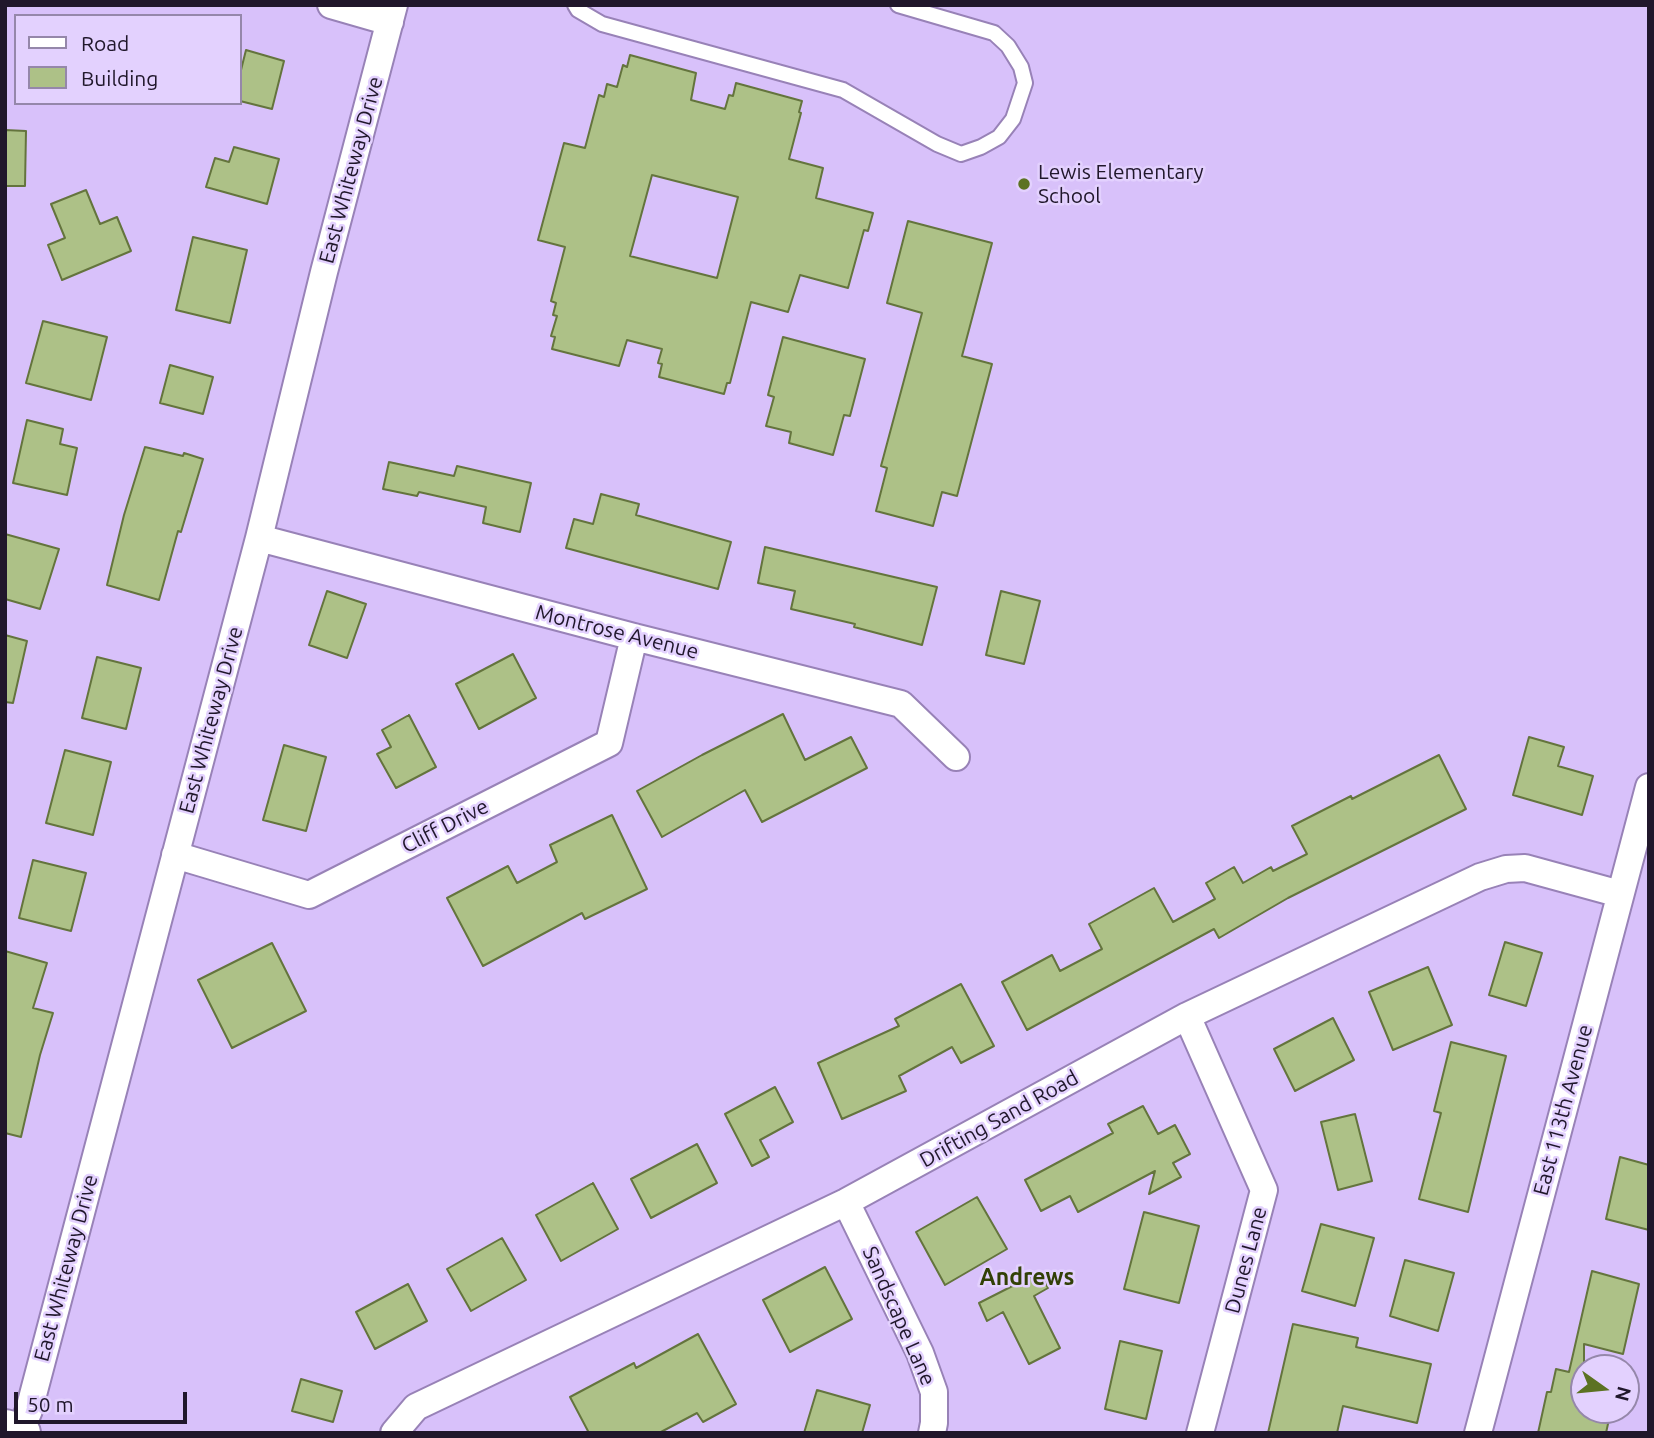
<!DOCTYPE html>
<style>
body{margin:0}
#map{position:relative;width:1654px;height:1438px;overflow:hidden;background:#d8c1fa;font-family:Ubuntu,sans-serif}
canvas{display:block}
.frame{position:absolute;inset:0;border:7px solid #20172b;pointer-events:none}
.legend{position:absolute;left:14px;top:14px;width:228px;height:91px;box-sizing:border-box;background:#e3d1fe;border:2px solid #9587aa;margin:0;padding:9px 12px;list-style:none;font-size:21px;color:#20172b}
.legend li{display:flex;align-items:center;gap:14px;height:35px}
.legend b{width:35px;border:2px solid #9587aa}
.north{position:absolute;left:1570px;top:1354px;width:70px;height:70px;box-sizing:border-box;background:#e3d1fe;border:2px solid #9587aa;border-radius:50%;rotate:105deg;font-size:19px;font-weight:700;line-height:28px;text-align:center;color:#20172b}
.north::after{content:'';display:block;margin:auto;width:24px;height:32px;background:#5c7222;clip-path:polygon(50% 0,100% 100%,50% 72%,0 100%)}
.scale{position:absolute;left:14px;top:1392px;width:173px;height:32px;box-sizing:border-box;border:4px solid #20172b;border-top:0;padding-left:9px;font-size:21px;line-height:24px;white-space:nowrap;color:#20172b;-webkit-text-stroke:5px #e3d1fe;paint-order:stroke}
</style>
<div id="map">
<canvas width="1654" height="1438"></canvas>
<div class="frame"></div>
<ul class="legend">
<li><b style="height:9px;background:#fff"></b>Road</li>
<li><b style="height:19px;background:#adc187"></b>Building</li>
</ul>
<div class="north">N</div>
<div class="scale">50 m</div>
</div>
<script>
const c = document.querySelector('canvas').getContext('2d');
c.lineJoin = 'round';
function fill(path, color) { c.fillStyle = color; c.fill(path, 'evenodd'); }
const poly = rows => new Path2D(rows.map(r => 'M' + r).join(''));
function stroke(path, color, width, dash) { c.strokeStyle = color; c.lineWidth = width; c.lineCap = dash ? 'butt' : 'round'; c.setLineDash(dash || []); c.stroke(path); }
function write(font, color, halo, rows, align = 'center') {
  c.font = font + ' Ubuntu,sans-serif'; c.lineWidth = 5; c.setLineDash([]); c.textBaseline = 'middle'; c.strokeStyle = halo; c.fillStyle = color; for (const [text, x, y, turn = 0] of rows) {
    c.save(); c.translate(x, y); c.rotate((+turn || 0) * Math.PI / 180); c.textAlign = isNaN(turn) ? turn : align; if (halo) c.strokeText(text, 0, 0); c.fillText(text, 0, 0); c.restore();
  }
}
const building = poly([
 [246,50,284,61,272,109,240,101,240,74,246,50],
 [630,55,696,73,691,100,725,109,729,95,733,96,736,83,802,101,799,112,801,113,789,159,823,168,816,198,873,213,868,231,864,230,848,288,800,275,788,312,751,302,730,383,727,383,724,394,659,377,662,364,658,363,662,349,627,340,619,366,552,349,555,337,551,336,557,316,553,315,556,303,551,301,565,247,538,240,564,143,585,148,599,95,604,97,607,84,617,87,623,65,627,67,630,55],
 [652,175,738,197,717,278,630,256,652,175],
 [5,130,26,131,25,186,5,186,5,130],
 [234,147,279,159,267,204,206,187,215,158,229,162,234,147],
 [86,190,100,224,117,217,131,251,62,280,48,245,65,238,51,204,86,190],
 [908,221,992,243,962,356,992,364,957,496,942,492,933,526,876,511,887,468,881,466,922,313,887,303,908,221],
 [193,237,247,250,230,323,176,310,193,237],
 [43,321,107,337,91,400,26,383,43,321],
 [783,337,865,359,850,416,844,415,833,455,789,443,791,432,766,426,774,397,768,395,783,337],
 [170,365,213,377,203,414,160,403,170,365],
 [27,420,63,429,60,444,77,448,67,495,13,483,27,420],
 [145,447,183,456,184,453,203,459,181,532,178,531,159,600,107,585,124,515,145,447],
 [389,462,454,476,457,466,531,483,520,532,483,523,486,507,419,492,417,496,383,489,389,462],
 [601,494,639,504,636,515,731,542,718,589,566,548,574,519,593,524,601,494],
 [5,534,59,549,40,609,5,599,5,534],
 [765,547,937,587,922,645,854,627,855,624,791,609,795,591,758,583,765,547],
 [327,591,366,604,347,658,309,645,327,591],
 [1001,591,1040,601,1024,664,986,655,1001,591],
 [5,635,27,641,13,703,5,702,5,635],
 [513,654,536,698,479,729,456,684,513,654],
 [97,657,141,668,126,729,82,718,97,657],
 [783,714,805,760,851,737,867,768,762,822,745,790,662,837,637,791,702,755,783,714],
 [409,715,436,767,396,788,377,754,391,747,382,730,409,715],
 [1529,737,1564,747,1558,766,1593,776,1582,815,1513,795,1529,737],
 [284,745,326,757,306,831,263,820,284,745],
 [65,750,111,762,93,835,46,823,65,750],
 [1439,755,1466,809,1288,898,1219,938,1214,929,1027,1030,1002,982,1052,955,1060,971,1102,949,1089,924,1154,888,1173,922,1215,899,1206,883,1234,867,1243,883,1271,867,1273,871,1307,854,1292,826,1351,796,1352,799,1439,755],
 [612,815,647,889,585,919,582,913,483,966,447,898,508,866,517,883,557,862,550,845,612,815],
 [33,860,86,873,71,931,19,918,33,860],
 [1505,942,1542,953,1526,1006,1489,995,1505,942],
 [272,943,306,1011,232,1048,198,980,272,943],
 [5,951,47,963,33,1008,53,1013,40,1055,21,1137,5,1133,5,951],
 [1428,967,1452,1025,1393,1050,1369,992,1428,967],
 [961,984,994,1046,961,1063,952,1047,899,1076,906,1091,842,1119,818,1063,899,1026,895,1019,961,984],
 [1333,1018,1354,1060,1295,1091,1274,1049,1333,1018],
 [1451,1042,1506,1056,1468,1212,1419,1199,1441,1113,1434,1111,1451,1042],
 [775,1087,793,1122,760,1140,769,1157,752,1166,725,1114,775,1087],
 [1143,1106,1158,1134,1175,1125,1190,1154,1173,1163,1181,1177,1149,1194,1155,1171,1078,1212,1070,1196,1041,1211,1025,1180,1113,1133,1108,1124,1143,1106],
 [1355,1114,1372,1181,1338,1190,1321,1122,1355,1114],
 [697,1144,717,1183,651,1218,631,1179,697,1144],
 [1620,1157,1649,1165,1649,1230,1606,1219,1620,1157],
 [593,1183,618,1229,561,1261,536,1215,593,1183],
 [977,1197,1007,1249,945,1285,916,1232,977,1197],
 [1144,1212,1199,1226,1179,1303,1124,1289,1144,1212],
 [1321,1224,1374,1238,1355,1306,1302,1291,1321,1224],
 [502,1238,526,1280,471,1311,447,1269,502,1238],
 [1405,1260,1454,1273,1438,1331,1390,1316,1405,1260],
 [825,1267,852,1319,790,1352,763,1300,825,1267],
 [1592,1271,1639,1284,1623,1354,1584,1344,1584,1410,1611,1410,1606,1433,1538,1433,1547,1392,1551,1392,1556,1369,1569,1372,1592,1271],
 [1040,1272,1048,1288,1034,1296,1060,1348,1029,1364,1003,1312,987,1321,979,1303,1040,1272],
 [408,1284,427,1321,375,1349,356,1312,408,1284],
 [1293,1324,1358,1338,1356,1347,1431,1364,1417,1423,1343,1406,1337,1433,1268,1433,1293,1324],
 [698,1334,736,1404,703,1422,697,1413,659,1433,589,1433,570,1397,634,1363,636,1368,698,1334],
 [1120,1341,1162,1351,1146,1419,1105,1409,1120,1341],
 [301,1379,342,1391,333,1422,292,1411,301,1379],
 [817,1390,870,1405,862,1433,804,1433,817,1390]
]);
fill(building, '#adc187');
stroke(building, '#64743d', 2);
const lane = poly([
 [575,5,578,10,602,24,843,90,937,144,961,154,981,147,999,137,1013,119,1025,83,1021,67,1008,46,994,33,898,5]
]);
const street = poly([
 [331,5,390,22],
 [259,538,634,637,901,704,956,757],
 [175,855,309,895,609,743,634,637],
 [1187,1016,1264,1190,1200,1433],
 [846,1202,920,1353,934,1392,934,1423,932,1433],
 [20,1432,29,1410,259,538,324,272,394,5],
 [394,1433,416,1407,846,1202,1187,1016,1480,877,1506,869,1525,868,1620,894],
 [1478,1433,1649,787]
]);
const secondary = poly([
 [5,1429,21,1433]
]);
stroke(lane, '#9882b7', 18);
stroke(street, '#9882b7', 30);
stroke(secondary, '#9882b7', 42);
stroke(lane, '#fff', 14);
stroke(street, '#fff', 26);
stroke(secondary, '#fff', 38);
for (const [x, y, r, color] of [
 [1024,184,7,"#5c7222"]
]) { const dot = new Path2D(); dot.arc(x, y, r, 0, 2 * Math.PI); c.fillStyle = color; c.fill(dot); stroke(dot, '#e3d1fe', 2.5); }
write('21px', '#20172b', '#e3d1fe', [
 ["East Whiteway Drive",351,170,-75],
 ["Montrose Avenue",617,632,14],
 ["East Whiteway Drive",211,720,-75],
 ["Cliff Drive",445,826,-27],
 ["East 113th Avenue",1563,1110,-75],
 ["Drifting Sand Road",999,1119,-29],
 ["Dunes Lane",1246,1260,-75],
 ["East Whiteway Drive",66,1268,-75],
 ["Sandscape Lane",899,1316,66]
]);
write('21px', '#20172b', '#e3d1fe', [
 ["Lewis Elementary",1038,172],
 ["School",1038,196]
], 'left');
write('bold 23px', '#324006', '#e3d1fe', [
 ["Andrews",1027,1277]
]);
</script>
